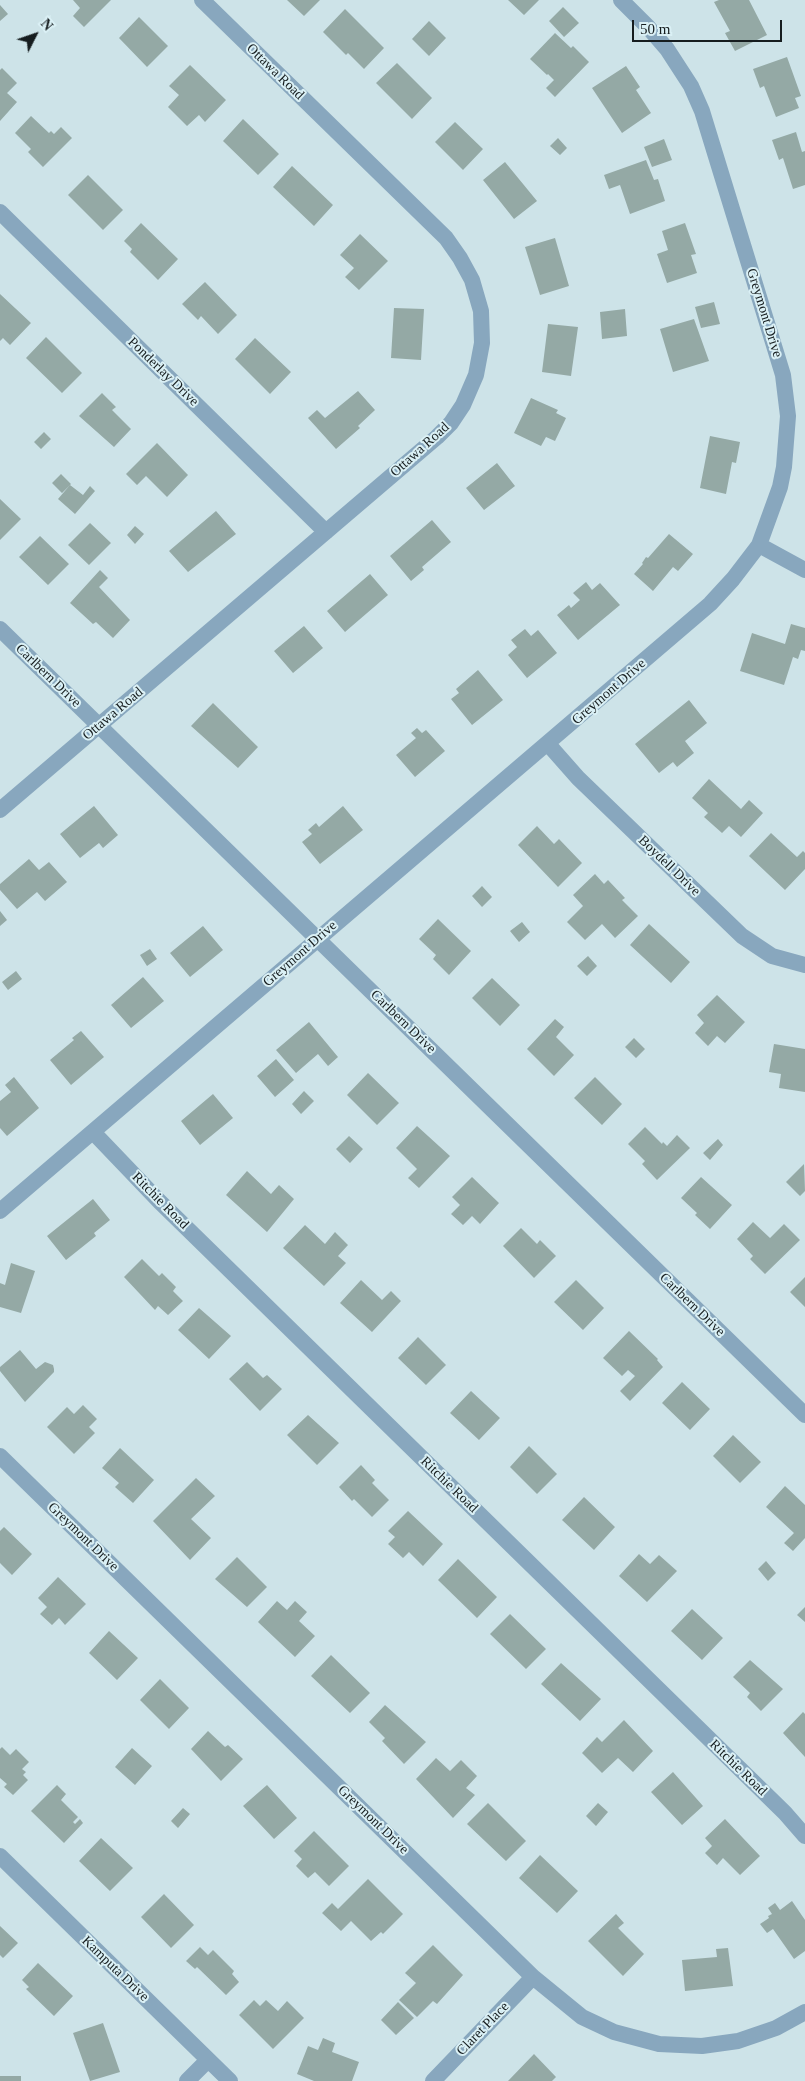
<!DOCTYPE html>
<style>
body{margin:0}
#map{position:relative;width:805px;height:2081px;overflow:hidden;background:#cde3e8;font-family:Georgia,serif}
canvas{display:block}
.north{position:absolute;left:10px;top:10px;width:50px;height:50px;-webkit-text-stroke:4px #daf0f5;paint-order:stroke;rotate:49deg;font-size:14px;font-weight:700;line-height:20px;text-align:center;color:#161d1f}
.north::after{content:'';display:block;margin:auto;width:18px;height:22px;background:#161d1f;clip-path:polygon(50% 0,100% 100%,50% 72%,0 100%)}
.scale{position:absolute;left:632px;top:20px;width:150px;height:22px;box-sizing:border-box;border:2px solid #161d1f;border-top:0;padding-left:6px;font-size:15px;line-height:18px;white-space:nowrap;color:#161d1f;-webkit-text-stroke:4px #daf0f5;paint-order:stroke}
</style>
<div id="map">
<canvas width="805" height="2081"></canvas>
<div class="north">N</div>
<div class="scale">50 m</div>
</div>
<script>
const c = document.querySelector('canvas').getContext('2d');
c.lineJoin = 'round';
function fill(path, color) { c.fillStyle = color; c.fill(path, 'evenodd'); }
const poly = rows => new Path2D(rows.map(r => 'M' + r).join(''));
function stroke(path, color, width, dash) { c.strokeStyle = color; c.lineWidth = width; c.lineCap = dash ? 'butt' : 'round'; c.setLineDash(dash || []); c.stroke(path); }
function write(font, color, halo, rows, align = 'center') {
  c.font = font + ' Georgia,serif'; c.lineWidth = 4; c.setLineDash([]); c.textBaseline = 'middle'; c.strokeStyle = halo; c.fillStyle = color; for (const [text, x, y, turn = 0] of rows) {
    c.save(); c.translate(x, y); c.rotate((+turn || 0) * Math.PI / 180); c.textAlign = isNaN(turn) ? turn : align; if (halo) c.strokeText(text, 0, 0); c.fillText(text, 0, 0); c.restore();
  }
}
fill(poly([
 [73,0,111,0,84,27,73,16,80,8],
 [287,0,320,0,304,16],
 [508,0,539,0,524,15],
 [719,0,749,0,767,35,735,51,725,33,730,31,714,2],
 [0,5,8,14,0,21],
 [563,7,579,23,564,37,549,21],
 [345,9,384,48,364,69,348,53,346,55,323,32],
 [139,17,168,46,147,67,119,38],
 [429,21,446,38,429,56,412,39],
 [555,33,571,48,573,46,589,62,555,97,546,88,554,80,548,74,547,75,530,59],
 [787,57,801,96,795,98,799,108,776,117,764,86,760,88,753,69],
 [397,63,432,98,412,119,376,83],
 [190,65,226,100,205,122,199,115,187,126,168,107,179,95,169,86],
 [626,66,640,87,636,90,651,113,622,133,592,88],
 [2,68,17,83,7,93,17,102,0,121,0,70],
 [31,116,49,133,51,131,54,134,61,127,72,138,43,167,28,152,31,149,15,133],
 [243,119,279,154,258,175,223,141],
 [455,122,483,149,463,170,435,142],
 [796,132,802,152,805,151,805,185,793,189,783,158,779,160,772,140],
 [558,138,567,148,560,155,550,146],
 [664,139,672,160,652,167,644,147],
 [646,160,654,180,658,179,665,201,630,214,620,185,609,189,604,175],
 [505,162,537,201,514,219,483,180],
 [292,166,333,205,314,226,273,187],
 [88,175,123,210,103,230,68,195],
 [141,223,178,259,158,280,130,252,132,249,124,241],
 [685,223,696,254,691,255,697,273,667,283,657,254,668,250,662,231],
 [360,234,388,261,359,290,345,277,354,268,340,255],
 [555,238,569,286,540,295,525,247],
 [205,282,237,315,218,334,201,316,198,320,182,304],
 [0,294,31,323,10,345,3,338,0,341],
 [714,302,720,324,701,328,695,307],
 [394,308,424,309,421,360,391,358],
 [625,309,627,336,602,339,600,312],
 [694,319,709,361,673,372,660,329],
 [548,324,578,327,571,376,542,372],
 [46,337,82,373,62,393,26,358],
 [255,338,291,372,270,394,235,359],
 [358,391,375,410,358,426,360,428,336,449,308,418,317,410,325,418],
 [102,393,116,407,112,410,131,429,114,447,79,416],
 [531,398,558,410,556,413,566,418,555,441,546,437,541,446,514,433],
 [44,432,51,439,41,449,34,442],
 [710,436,740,442,736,463,732,462,726,494,700,488],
 [157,443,188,475,167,497,146,476,137,485,126,474],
 [497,463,515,486,484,510,466,488],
 [61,474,71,484,62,493,52,483],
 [70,485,83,495,90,486,95,491,75,514,58,499],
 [0,499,21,519,0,540],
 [216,511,236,534,188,572,169,551],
 [432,520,451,542,422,567,424,570,411,581,390,556],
 [90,523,111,543,89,565,68,545],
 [135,526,144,534,135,544,127,535],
 [669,534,693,554,678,571,673,567,653,591,634,574,643,564,642,563,646,557,648,558],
 [40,536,69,564,48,585,19,557],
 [100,570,108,578,99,587,130,620,113,638,96,622,93,624,70,603],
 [370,574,388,595,345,632,327,611],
 [586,582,592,590,600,583,620,605,578,640,557,615,569,605,571,608,580,600,573,593],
 [791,624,805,628,805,651,801,650,798,659,793,657,784,685,740,671,752,633,785,644],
 [304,626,323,648,293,673,274,651],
 [525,629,531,636,538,630,557,653,527,678,508,655,517,647,511,640],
 [478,670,503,700,472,725,451,699,459,693,456,689],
 [689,700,707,723,685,741,694,753,677,767,673,762,659,773,635,744],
 [213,703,258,747,238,768,191,726],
 [417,728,422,733,426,730,445,751,415,777,396,755,416,738,411,733],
 [709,779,741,809,749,800,763,813,741,837,729,826,722,833,704,817,708,813,692,798],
 [94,806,118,835,103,848,99,843,80,858,60,834],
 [343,806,363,830,320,864,302,842,312,834,308,830,316,823,319,827],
 [537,826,554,844,559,839,582,863,558,887,518,845],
 [771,833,797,857,803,851,805,853,805,869,785,890,749,856],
 [29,859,39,870,49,862,67,882,45,901,37,892,17,909,0,890,0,884],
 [595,874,604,884,608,880,625,898,622,900,638,916,615,938,602,924,585,940,567,922,583,906,573,895],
 [482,886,492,897,482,907,472,896],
 [0,911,7,920,0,926],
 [438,919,471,951,449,975,433,959,436,955,419,939],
 [522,922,530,932,519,942,510,931],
 [649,924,690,962,671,983,630,945],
 [203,926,223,950,190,977,170,953],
 [150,949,157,959,147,966,140,955],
 [588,956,597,966,587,976,577,966],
 [16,971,22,979,8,990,2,982],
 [143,977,164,1001,131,1028,111,1005],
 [492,978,520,1005,500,1026,472,998],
 [717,995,745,1022,725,1043,717,1036,708,1046,695,1033,704,1023,697,1015],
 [555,1019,564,1027,556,1037,574,1055,554,1076,527,1049],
 [309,1022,338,1057,328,1066,318,1054,296,1073,276,1050],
 [81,1031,104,1057,71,1085,50,1060,74,1040,72,1038],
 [634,1038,645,1049,636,1058,625,1047],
 [774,1044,805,1049,805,1092,779,1088,781,1074,769,1072],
 [276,1059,294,1080,275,1097,257,1076],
 [368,1073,399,1103,377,1125,347,1095],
 [14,1077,39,1108,7,1136,0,1128,0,1101,11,1092,5,1085],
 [595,1077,622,1104,602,1125,574,1098],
 [304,1091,314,1101,301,1114,292,1104],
 [213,1094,233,1118,200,1145,181,1121],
 [417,1126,450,1156,419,1188,408,1178,417,1169,396,1148],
 [645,1127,662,1144,663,1142,667,1146,677,1135,690,1148,657,1180,642,1164,645,1161,628,1144],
 [349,1136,363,1149,350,1163,336,1149],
 [718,1139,723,1145,710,1160,703,1153],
 [804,1164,805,1191,800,1196,786,1182],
 [247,1171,271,1194,279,1185,294,1199,267,1232,226,1195],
 [472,1177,499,1203,480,1224,472,1216,463,1225,451,1214,460,1205,452,1197],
 [701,1177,732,1205,710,1229,695,1215,697,1213,681,1198],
 [93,1199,110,1220,94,1233,96,1236,66,1260,47,1236],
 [753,1222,770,1238,784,1224,800,1240,765,1274,750,1259,753,1256,737,1239],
 [305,1225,325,1244,335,1232,348,1245,338,1256,346,1263,324,1286,283,1248],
 [521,1228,537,1244,540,1240,556,1256,534,1278,503,1246],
 [142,1259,159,1276,162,1273,176,1287,173,1291,183,1301,168,1315,158,1306,155,1310,124,1277],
 [11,1263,35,1271,21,1313,0,1307,0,1283,5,1285],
 [805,1277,805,1307,790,1292],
 [361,1280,382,1300,391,1291,401,1301,372,1332,340,1303],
 [576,1280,604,1308,583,1330,554,1302],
 [199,1308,231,1336,209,1359,178,1330],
 [629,1331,658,1359,657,1360,663,1367,630,1401,620,1391,635,1376,628,1370,622,1376,603,1358],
 [418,1337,446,1365,426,1385,398,1358],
 [20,1350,36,1369,45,1362,53,1365,54,1369,54,1372,25,1402,0,1371,0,1367],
 [247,1362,263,1378,267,1375,282,1389,260,1411,229,1379],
 [682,1382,710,1409,690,1430,662,1403],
 [471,1391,500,1418,479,1440,450,1413],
 [83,1405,97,1419,89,1427,95,1433,74,1454,47,1427,67,1407,74,1414],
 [308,1415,339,1443,317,1465,287,1435],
 [733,1435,761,1462,740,1483,713,1456],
 [529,1446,557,1474,537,1494,510,1467],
 [120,1448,154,1480,133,1503,115,1487,119,1483,102,1468],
 [361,1465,375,1480,372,1483,389,1500,372,1517,354,1499,352,1501,339,1487],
 [196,1478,215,1496,191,1519,211,1538,190,1560,153,1521],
 [785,1486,805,1505,805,1538,793,1551,784,1543,794,1533,766,1507],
 [584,1497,615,1527,594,1550,562,1520],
 [408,1511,443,1544,423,1566,409,1552,403,1558,388,1544,395,1537,388,1531],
 [4,1527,32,1554,12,1575,0,1563,0,1531],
 [639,1554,650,1564,659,1555,677,1571,647,1602,619,1576],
 [237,1557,267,1587,247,1607,215,1579],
 [458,1559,497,1597,477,1618,438,1580],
 [766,1561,776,1573,768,1581,758,1569],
 [58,1577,86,1604,65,1625,59,1618,52,1625,40,1614,47,1607,38,1598],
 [277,1601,287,1610,295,1601,307,1612,299,1621,315,1636,295,1657,258,1622],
 [805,1607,805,1622,797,1615],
 [692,1609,723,1638,702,1660,671,1631],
 [510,1614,546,1649,526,1669,490,1634],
 [109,1631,138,1658,117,1680,89,1653],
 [331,1655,370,1693,350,1713,311,1676],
 [750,1660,783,1689,761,1711,747,1697,750,1693,733,1677],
 [561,1663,601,1699,580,1721,541,1684],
 [160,1679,189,1708,169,1729,140,1700],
 [385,1705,426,1742,404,1764,382,1741,385,1738,369,1722],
 [803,1712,805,1714,805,1757,783,1733],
 [624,1720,653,1751,633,1772,618,1758,602,1773,582,1753,597,1737,602,1742],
 [208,1731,225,1747,228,1745,243,1759,221,1781,191,1749],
 [2,1747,10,1755,16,1749,29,1762,22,1769,26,1772,23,1775,28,1780,13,1795,4,1787,7,1784,0,1778,0,1749],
 [132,1748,152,1766,135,1785,115,1767],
 [436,1758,450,1771,461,1760,477,1776,466,1788,475,1795,453,1818,416,1779],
 [673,1772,703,1806,682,1825,651,1792],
 [57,1785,66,1794,61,1800,78,1817,73,1822,75,1824,80,1819,83,1823,64,1843,31,1811],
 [267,1785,297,1818,274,1839,243,1806],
 [488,1803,526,1841,506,1861,467,1824],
 [598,1803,608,1812,596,1826,586,1816],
 [183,1808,190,1814,178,1828,171,1821],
 [725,1819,760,1856,740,1875,723,1858,717,1865,705,1853,712,1846,705,1838],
 [314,1831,349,1866,329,1886,315,1872,308,1878,296,1866,302,1859,294,1851],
 [101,1838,133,1868,110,1891,79,1861],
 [540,1855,578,1891,557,1913,519,1878],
 [368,1879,403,1914,383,1934,381,1932,371,1941,351,1921,341,1931,322,1913,332,1903,338,1909],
 [164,1894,194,1925,171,1948,141,1917],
 [792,1901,805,1920,805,1951,794,1959,773,1929,767,1933,760,1924,769,1918,768,1916,772,1914,768,1908,775,1903,780,1910],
 [616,1914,624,1923,618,1928,644,1954,623,1976,588,1941],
 [0,1926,18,1943,3,1958,0,1955],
 [433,1945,463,1975,437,2004,433,2001,417,2017,399,2000,416,1983,405,1973],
 [200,1947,208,1955,213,1950,234,1971,232,1974,239,1982,226,1995,197,1967,195,1969,186,1961],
 [728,1948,733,1986,685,1991,682,1960,717,1957,716,1949],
 [38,1963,73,1996,54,2016,26,1989,29,1987,22,1980],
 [254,2000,260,2006,266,2000,278,2011,287,2001,304,2018,273,2049,239,2015],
 [398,2002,414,2018,396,2035,381,2020],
 [103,2023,120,2072,90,2081,73,2033],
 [323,2038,335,2043,332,2052,359,2062,352,2081,314,2081,297,2074,308,2046,318,2050],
 [534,2054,556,2077,552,2081,508,2081],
 [0,2076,21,2076,21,2081,0,2081]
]), '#94a9a5');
stroke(poly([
 [0,212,326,532],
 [759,545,805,570],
 [0,629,805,1415],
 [548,744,578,778,742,936,772,956,805,965],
 [0,810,437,437,451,423,463,405,476,375,482,343,481,311,472,280,460,258,446,238,202,0],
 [93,1132,159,1201,785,1813,805,1836],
 [0,1211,710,604,733,579,759,545,780,487,784,467,788,416,783,375,702,111,691,86,667,49,648,27,621,0],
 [0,1456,533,1977,582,2017,614,2032,659,2044,702,2046,738,2041,776,2028,805,2012],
 [0,1856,230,2081],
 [187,2081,208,2060],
 [433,2081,533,1977]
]), '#88a7be', 16);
write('14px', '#161d1f', '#daf0f5', [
 ["Ottawa Road",275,72,44],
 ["Greymont Drive",764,313,73],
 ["Ponderlay Drive",163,372,44],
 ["Ottawa Road",420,450,-42],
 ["Carlbern Drive",48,676,44],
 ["Greymont Drive",609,692,-41],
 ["Ottawa Road",113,714,-40],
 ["Boydell Drive",669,866,44],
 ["Greymont Drive",300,954,-41],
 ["Carlbern Drive",403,1022,44],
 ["Ritchie Road",160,1201,45],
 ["Carlbern Drive",692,1305,44],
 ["Ritchie Road",449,1485,44],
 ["Greymont Drive",83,1537,44],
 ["Ritchie Road",738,1768,44],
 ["Greymont Drive",373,1820,44],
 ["Kamputa Drive",115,1969,44],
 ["Claret Place",483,2029,-46]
]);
</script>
